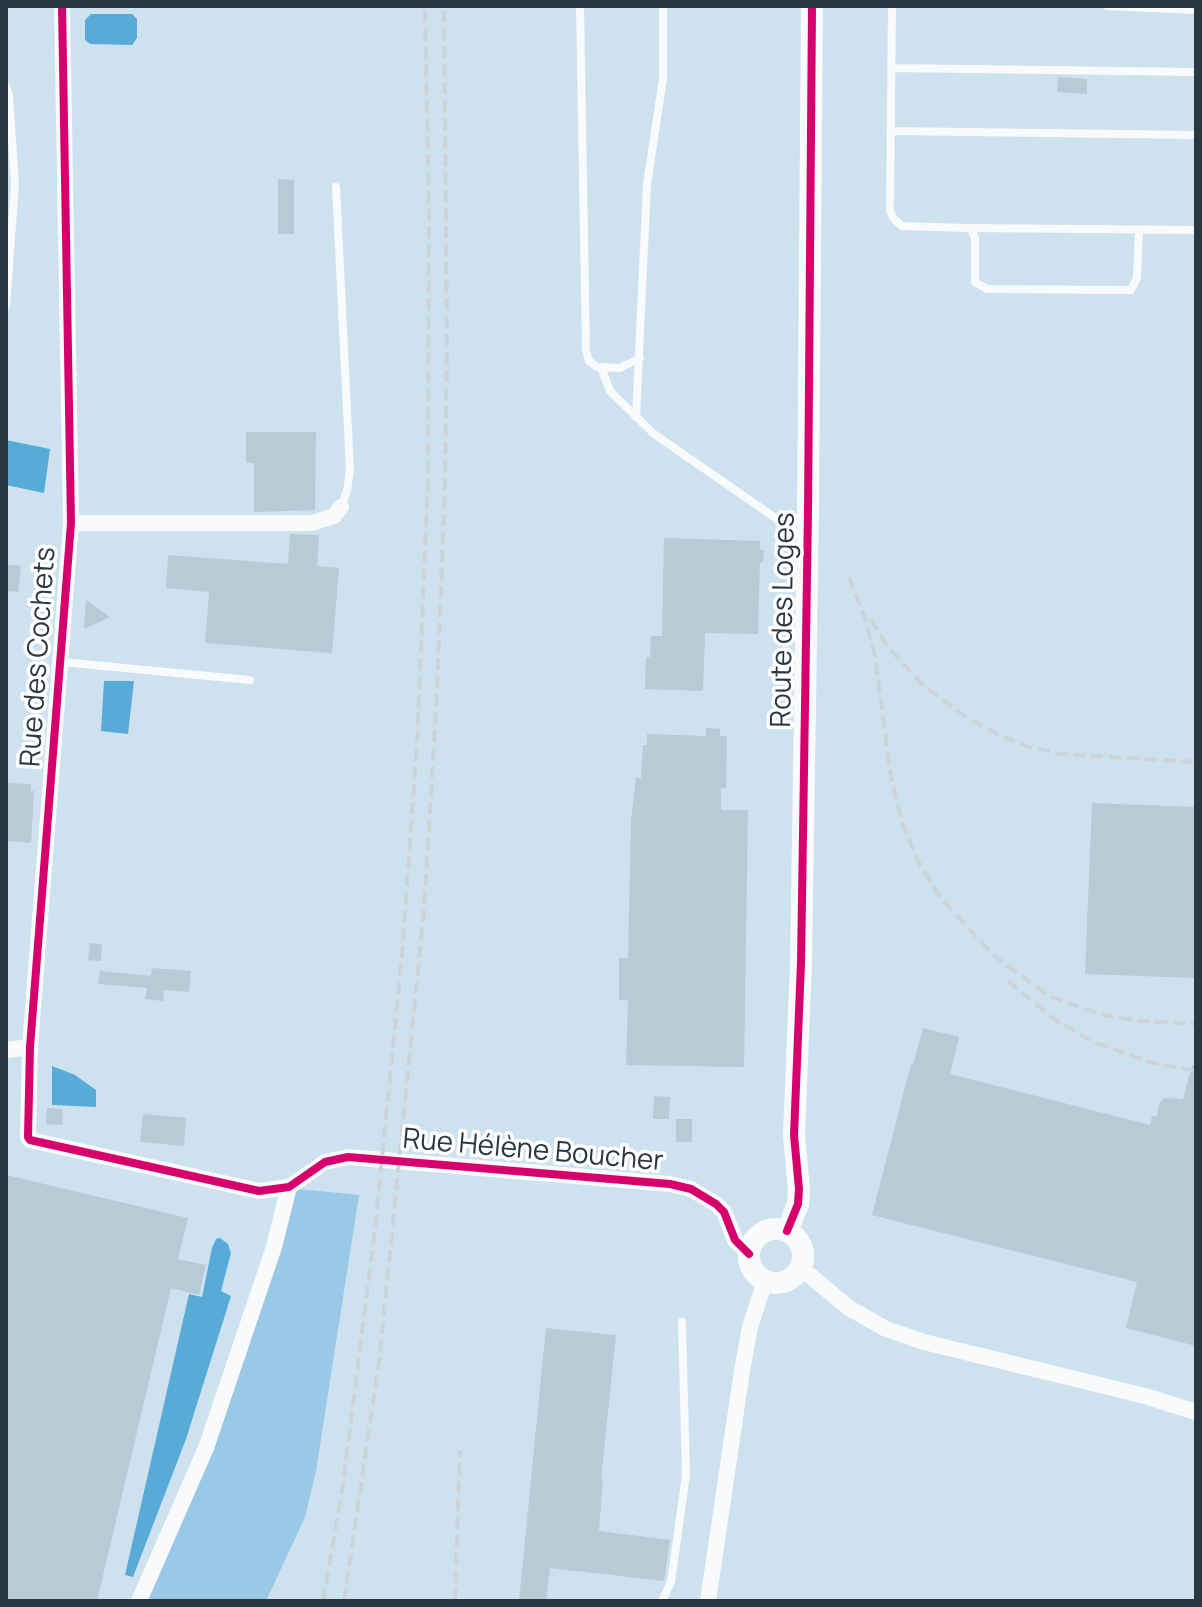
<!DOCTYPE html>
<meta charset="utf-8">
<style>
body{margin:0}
#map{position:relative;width:1202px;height:1607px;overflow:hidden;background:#cde1ee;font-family:Manrope,sans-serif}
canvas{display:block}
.frame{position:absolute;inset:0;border:8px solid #2a3841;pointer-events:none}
</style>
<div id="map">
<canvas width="1202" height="1607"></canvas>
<div class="frame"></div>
</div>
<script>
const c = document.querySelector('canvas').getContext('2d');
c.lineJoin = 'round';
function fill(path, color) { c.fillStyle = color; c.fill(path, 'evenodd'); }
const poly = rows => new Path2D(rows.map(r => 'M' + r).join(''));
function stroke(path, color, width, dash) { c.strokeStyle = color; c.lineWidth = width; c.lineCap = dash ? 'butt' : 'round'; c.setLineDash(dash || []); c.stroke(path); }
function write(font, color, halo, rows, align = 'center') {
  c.font = font + ' Manrope,sans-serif'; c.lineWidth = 7; c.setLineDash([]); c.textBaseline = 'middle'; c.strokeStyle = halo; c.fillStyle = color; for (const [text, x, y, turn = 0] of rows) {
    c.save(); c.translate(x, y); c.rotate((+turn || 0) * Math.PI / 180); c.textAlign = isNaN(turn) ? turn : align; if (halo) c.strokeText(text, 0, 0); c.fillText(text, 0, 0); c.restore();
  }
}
fill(poly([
 [288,1188,359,1195,316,1471,305,1517,266,1601,137,1601,205,1448]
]), '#99c9e7');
fill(poly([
 [91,14,132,14,137,19,137,38,132,45,90,44,85,40,85,20],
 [6,440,50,449,44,493,6,485],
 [104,681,134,681,128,734,101,731],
 [52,1066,75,1075,96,1090,96,1107,52,1105],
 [220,1238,228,1244,231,1253,221,1291,231,1296,186,1439,133,1577,125,1575,189,1294,202,1297,212,1248,216,1239]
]), '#58abd7');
fill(poly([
 [1058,77,1087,79,1087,94,1057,92],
 [278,179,294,180,294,234,278,234],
 [246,432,316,432,315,510,254,512,254,463,246,463],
 [290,534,319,535,317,566,339,568,332,653,205,643,209,592,166,588,168,555,288,564],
 [664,538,760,541,760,550,764,550,763,562,760,562,758,634,705,633,703,691,645,689,646,657,650,657,651,636,662,636],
 [8,565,21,566,18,592,6,591],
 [86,600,110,617,84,629],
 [706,728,720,729,720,736,727,736,726,788,721,788,721,810,748,810,744,1067,626,1065,628,1000,619,1000,619,958,628,958,631,820,636,778,641,778,643,745,647,745,647,734,706,736],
 [6,783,31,784,31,791,34,791,31,843,6,841],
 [1092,803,1196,807,1196,978,1085,974],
 [90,943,102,944,101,961,88,960],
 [152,968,191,971,189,992,164,990,163,1001,145,999,147,988,98,984,100,971,151,976],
 [923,1028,959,1037,950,1074,1150,1125,1152,1116,1157,1117,1159,1104,1164,1098,1183,1099,1192,1065,1196,1065,1196,1346,1126,1328,1137,1282,872,1215,911,1064,913,1065],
 [654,1096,670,1097,669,1119,653,1119],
 [47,1108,63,1109,62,1125,46,1124],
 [143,1114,186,1118,184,1146,140,1142],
 [676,1119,692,1119,692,1142,676,1142],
 [6,1175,188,1218,178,1259,206,1265,199,1295,171,1288,97,1601,6,1601],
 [546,1328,616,1335,601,1479,603,1479,599,1531,670,1540,664,1581,550,1568,546,1601,519,1601]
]), '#b7cad6');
stroke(poly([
 [580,6,586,350,589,361,597,367,620,368,640,358],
 [892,6,890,211,894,219,902,226,968,228,972,231,975,238,975,282,987,289,1131,290,1137,278,1139,230],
 [1107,6,1196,10],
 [892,68,1196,72],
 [6,87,9,95,15,184,6,306],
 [891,131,1196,135],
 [336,187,350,470,347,491,341,507],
 [969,228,1196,230],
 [601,367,610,391,654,434,803,537],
 [636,417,647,184,663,79,663,6],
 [62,662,250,680],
 [662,1601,671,1582,686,1475,682,1322]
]), '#f8fafc', 8);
stroke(poly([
 [62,6,71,523,30,1047,28,1137,30,1140,259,1191,289,1187,325,1162,348,1157,670,1184,691,1189,716,1204,724,1212,735,1240,749,1254],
 [71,523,312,523,334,516,341,507],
 [6,1050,30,1047],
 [801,1268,849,1308,886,1329,924,1342,1145,1396,1196,1412],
 [139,1601,206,1448,274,1247,289,1187],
 [708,1601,742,1371,750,1327,765,1281]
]), '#f8fafc', 16);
stroke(poly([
 '749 1256a27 27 0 1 1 54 0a27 27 0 1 1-54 0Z',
 [787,1231,798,1204,799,1189,794,1135,801,963,808,511,812,6]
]), '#f8fafc', 22);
stroke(poly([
 [849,577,865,618,875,656,890,772,902,822,918,861,940,897,993,955,1049,996,1103,1015,1141,1021,1196,1024],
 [871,620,888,647,924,686,963,715,1001,736,1030,747,1061,754,1196,762],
 [1008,981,1055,1020,1096,1043,1153,1063,1196,1071],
 [323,1601,342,1492,375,1229,402,955,417,744,428,478,429,212,425,6],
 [344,1601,379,1362,424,910,437,693,445,482,447,348,444,6],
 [455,1601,460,1450]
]), '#ced3d7', 4, [12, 6]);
stroke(poly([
 [62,6,71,523,30,1047,28,1137,30,1140,259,1191,289,1187,325,1162,348,1157,670,1184,691,1189,716,1204,724,1212,735,1240,749,1254],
 [787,1231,798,1204,799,1189,794,1135,801,963,808,511,812,6]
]), '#d6006c', 8);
write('28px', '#2a3841', '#fff', [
 ["Route des Loges",784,620,-89],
 ["Rue des Cochets",39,657,-86],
 ["Rue Hélène Boucher",533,1151,5]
]);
</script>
